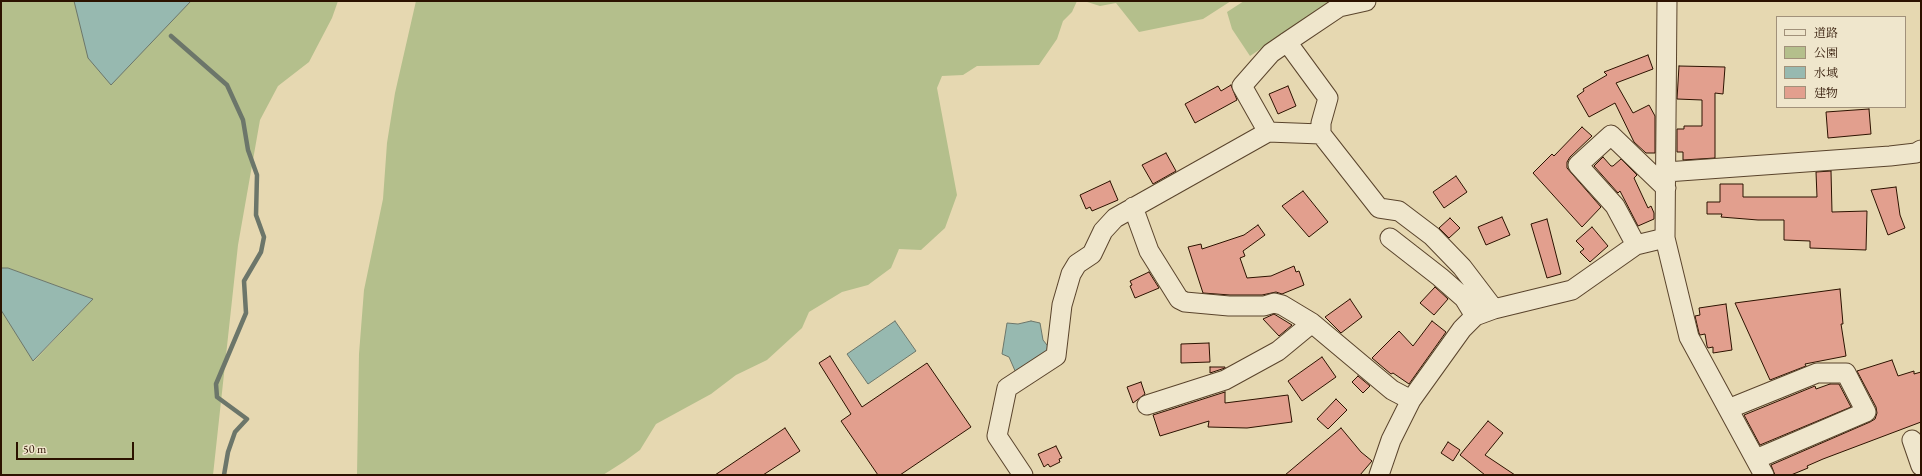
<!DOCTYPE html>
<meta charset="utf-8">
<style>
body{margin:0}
#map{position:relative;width:1922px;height:476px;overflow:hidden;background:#e6d8b1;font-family:"EB Garamond","Noto Serif JP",serif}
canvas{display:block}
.frame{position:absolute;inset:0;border:2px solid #2c1200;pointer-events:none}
.legend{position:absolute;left:1776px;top:16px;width:130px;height:92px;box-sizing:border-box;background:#efe6cc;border:1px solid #a1917a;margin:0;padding:5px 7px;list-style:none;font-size:12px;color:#2c1200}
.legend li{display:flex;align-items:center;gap:8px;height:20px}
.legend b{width:20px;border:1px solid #a1917a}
.scale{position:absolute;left:16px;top:442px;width:118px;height:18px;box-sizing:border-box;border:2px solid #2c1200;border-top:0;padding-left:5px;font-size:12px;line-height:14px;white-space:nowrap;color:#2c1200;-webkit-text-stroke:3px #efe6cc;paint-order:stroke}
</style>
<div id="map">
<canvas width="1922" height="476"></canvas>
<div class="frame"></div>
<ul class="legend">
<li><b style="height:5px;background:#efe6cc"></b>道路</li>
<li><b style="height:11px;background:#b4bf8c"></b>公園</li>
<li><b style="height:11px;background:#97b9b0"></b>水域</li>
<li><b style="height:11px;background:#e29f8e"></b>建物</li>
</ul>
<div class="scale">50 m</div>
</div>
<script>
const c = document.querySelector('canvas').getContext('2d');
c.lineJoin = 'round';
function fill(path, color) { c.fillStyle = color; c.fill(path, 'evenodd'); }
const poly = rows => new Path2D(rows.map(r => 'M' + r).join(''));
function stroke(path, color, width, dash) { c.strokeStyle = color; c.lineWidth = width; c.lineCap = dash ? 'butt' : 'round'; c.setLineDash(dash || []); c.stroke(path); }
fill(poly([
 [1,1,338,1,332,18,309,62,278,86,260,120,238,245,213,475,1,475,1,310,34,361,93,299,8,268,1,268],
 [416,1,1077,1,1072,12,1063,21,1057,39,1039,65,977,66,963,75,942,76,937,88,957,195,945,228,921,250,899,249,891,268,868,285,842,292,809,312,802,328,767,360,736,375,711,394,656,424,640,450,625,461,603,475,357,475,359,354,364,290,383,199,387,143,395,93],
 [1084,1,1231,1,1203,19,1139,32,1116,3,1100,6],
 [1244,1,1338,1,1322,8,1250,56,1232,29,1227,12]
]), '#b4bf8c');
const water = poly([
 [74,1,191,1,111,85,88,58,74,1],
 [1,268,8,268,93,299,33,361,1,310,1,268],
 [895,321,916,351,868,384,847,354,895,321],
 [1031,321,1040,323,1043,340,1051,350,1016,373,1009,357,1002,354,1007,323,1018,324,1031,321]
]);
fill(water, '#97b9b0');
stroke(water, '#6c766a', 1);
stroke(poly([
 [171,36,227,85,243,120,248,150,257,175,256,215,264,237,261,252,244,281,246,313,216,384,217,397,247,419,235,432,228,452,224,475]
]), '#6c766a', 4.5);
const building = poly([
 [1648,55,1653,69,1616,83,1633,113,1649,105,1655,116,1655,153,1646,153,1634,142,1615,103,1589,117,1577,96,1584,91,1583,89,1607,75,1604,72,1648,55],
 [1679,66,1725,67,1723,94,1715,93,1715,158,1683,160,1683,152,1677,152,1677,129,1684,129,1684,126,1702,126,1702,100,1677,99,1679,66],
 [1231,85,1237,100,1195,123,1185,104,1218,86,1221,91,1231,85],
 [1288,86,1296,106,1278,114,1269,94,1288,86],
 [1869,109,1871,134,1828,138,1826,112,1869,109],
 [1582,127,1592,136,1570,157,1567,162,1567,168,1601,207,1582,227,1533,173,1552,154,1554,156,1582,127],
 [1166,153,1176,171,1153,184,1142,165,1166,153],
 [1603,157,1611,166,1613,166,1621,159,1637,175,1634,178,1648,208,1651,206,1654,213,1654,219,1638,226,1620,191,1618,193,1594,166,1603,157],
 [1831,171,1832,212,1867,211,1866,250,1810,248,1810,241,1784,240,1784,220,1758,220,1721,217,1722,214,1707,214,1707,202,1720,202,1720,184,1743,184,1743,197,1817,197,1816,172,1831,171],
 [1456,176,1467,192,1444,208,1433,192,1456,176],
 [1110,181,1118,200,1092,211,1090,207,1086,209,1080,195,1110,181],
 [1896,187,1900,215,1905,228,1888,235,1871,190,1896,187],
 [1303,191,1328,222,1309,237,1282,206,1303,191],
 [1502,217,1510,235,1486,245,1478,227,1502,217],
 [1450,218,1460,228,1449,238,1439,228,1450,218],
 [1547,219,1561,274,1547,278,1531,224,1547,219],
 [1258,225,1265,235,1243,251,1245,256,1240,258,1247,278,1271,276,1294,266,1296,272,1299,271,1304,285,1282,294,1276,292,1262,295,1230,295,1203,293,1188,247,1201,244,1202,249,1244,235,1258,225],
 [1592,227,1608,246,1590,262,1580,252,1584,249,1576,241,1592,227],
 [1149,272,1159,288,1135,298,1130,286,1132,285,1130,281,1149,272],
 [1435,287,1448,299,1434,315,1420,303,1435,287],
 [1840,289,1843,324,1841,324,1846,356,1805,364,1806,366,1770,380,1735,303,1840,289],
 [1350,299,1362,317,1341,333,1325,317,1350,299],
 [1726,304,1732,350,1713,353,1713,347,1708,348,1707,346,1705,334,1700,335,1699,333,1695,316,1700,315,1699,308,1726,304],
 [1274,314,1292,325,1279,336,1263,319,1274,314],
 [1432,321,1446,332,1409,384,1393,373,1391,374,1372,358,1399,331,1413,346,1432,321],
 [1209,343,1210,362,1181,363,1181,344,1209,343],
 [830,356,862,407,927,363,971,427,900,475,878,475,841,421,851,414,819,363,830,356],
 [1322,357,1336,377,1302,401,1288,381,1322,357],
 [1892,360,1898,376,1914,371,1914,374,1921,372,1921,422,1823,459,1807,466,1808,468,1791,475,1775,475,1771,465,1870,422,1875,419,1877,413,1876,407,1857,371,1892,360],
 [1210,367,1225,367,1225,368,1210,373,1210,367],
 [1358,376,1370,386,1363,393,1352,382,1358,376],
 [1141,382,1145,394,1133,403,1127,387,1141,382],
 [1830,384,1839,384,1851,407,1760,445,1744,415,1815,386,1816,389,1830,384],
 [1225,392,1225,403,1288,395,1292,422,1247,428,1208,427,1209,421,1160,436,1153,415,1225,392],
 [1336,399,1347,410,1328,429,1317,419,1336,399],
 [1488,421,1503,433,1485,455,1515,475,1485,475,1460,455,1488,421],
 [785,428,800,451,763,475,715,475,785,428],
 [1341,428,1361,452,1372,461,1360,475,1285,475,1341,428],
 [1448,442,1460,450,1453,461,1441,453,1448,442],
 [1056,446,1062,458,1059,459,1060,462,1050,467,1048,464,1044,467,1038,454,1056,446]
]);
fill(building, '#e29f8e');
stroke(building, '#2c1200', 1);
const minor = poly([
 [1667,1,1665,238,1689,337,1764,475],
 [1287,42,1328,98,1321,123,1321,134],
 [1268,132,1242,86,1271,53,1287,42,1339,7,1366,1],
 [1666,172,1890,156,1916,153,1921,150],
 [1133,207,1149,251,1179,299,1185,302,1229,306,1264,306,1274,303,1282,305,1312,323,1392,390,1411,400],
 [1390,238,1440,277,1464,298,1475,316],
 [1636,245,1615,206,1578,165,1611,135,1666,188],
 [1147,405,1225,380,1278,351,1312,323],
 [1728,409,1817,373,1846,373,1866,412,1756,459],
 [1912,440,1921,466],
 [1023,475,997,436,1007,388,1056,356,1062,305,1071,274,1077,264,1092,254,1103,231,1115,218,1268,132,1321,134,1379,208,1399,211,1432,236,1462,267,1494,309],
 [1379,475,1391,440,1411,400,1462,329,1475,316,1494,309,1572,290,1636,245,1665,238]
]);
stroke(minor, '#5a442c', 21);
stroke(minor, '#efe6cc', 19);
</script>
